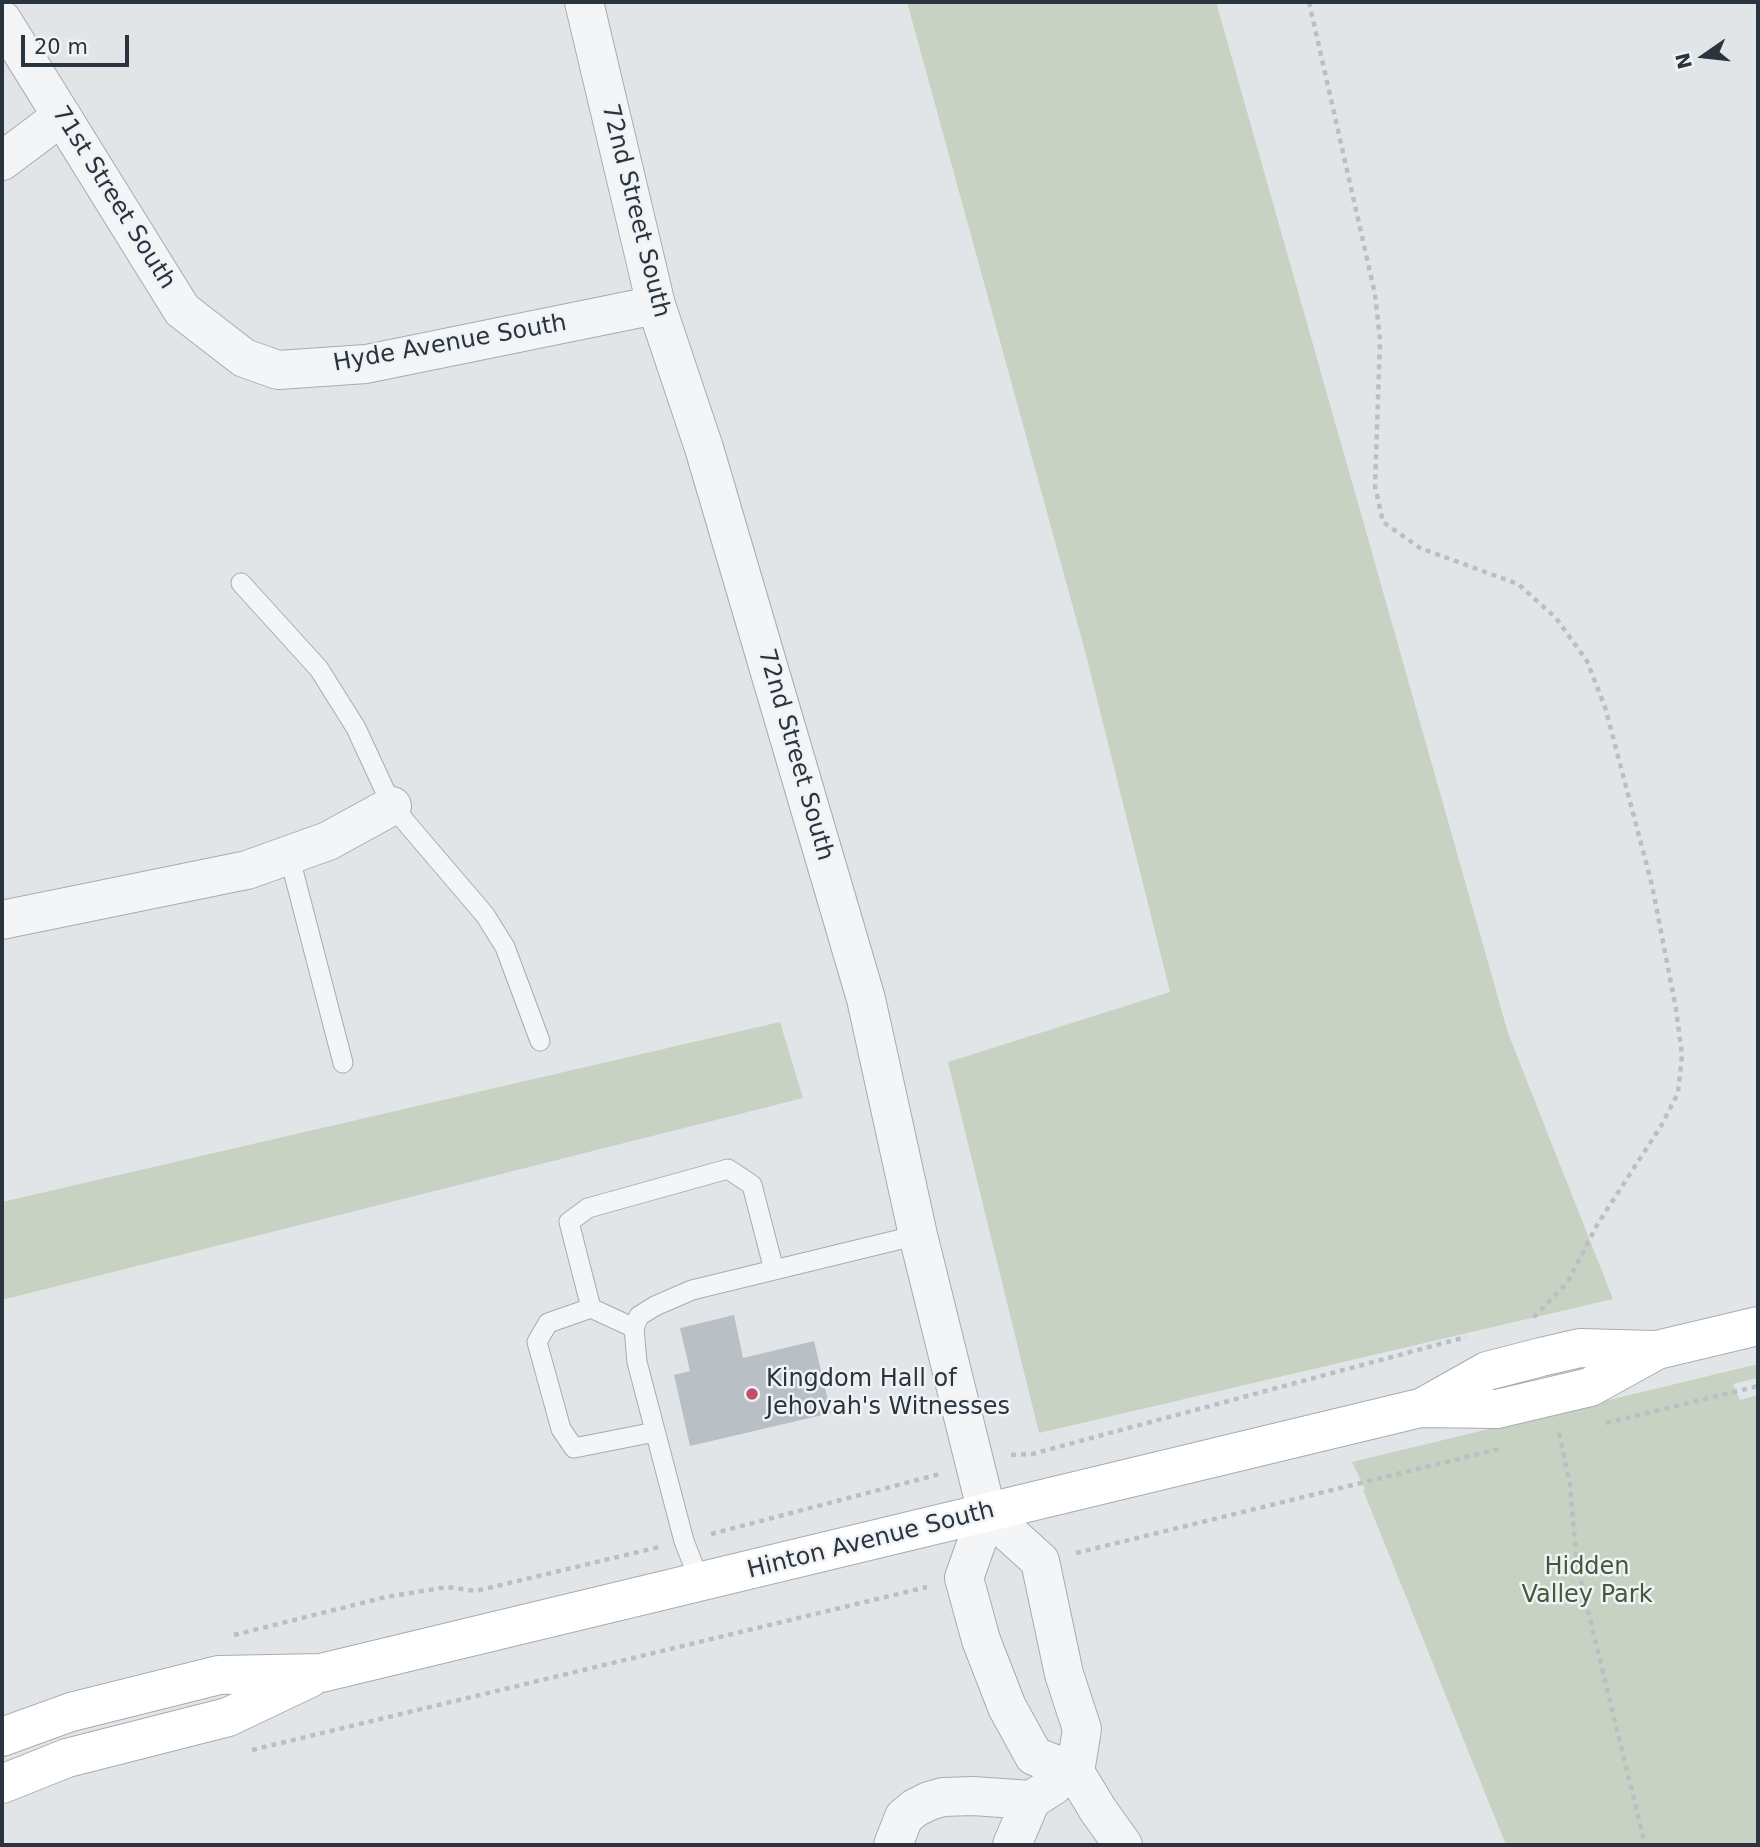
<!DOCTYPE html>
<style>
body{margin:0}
#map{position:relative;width:1760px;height:1847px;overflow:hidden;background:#e1e5e8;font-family:"DejaVu Sans",sans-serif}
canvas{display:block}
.frame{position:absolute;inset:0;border:4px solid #2a343f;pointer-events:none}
.north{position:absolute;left:1669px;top:21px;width:70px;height:70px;-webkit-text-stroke:5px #f0f3f6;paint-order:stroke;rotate:256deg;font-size:19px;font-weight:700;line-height:28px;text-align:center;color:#2a343f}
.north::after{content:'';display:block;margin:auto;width:24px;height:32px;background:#2a343f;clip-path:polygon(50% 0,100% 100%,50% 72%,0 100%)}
.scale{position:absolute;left:21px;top:35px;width:108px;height:32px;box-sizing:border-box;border:4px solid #2a343f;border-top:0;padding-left:9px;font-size:21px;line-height:24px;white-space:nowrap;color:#2a343f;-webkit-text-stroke:5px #f0f3f6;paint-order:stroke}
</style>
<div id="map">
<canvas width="1760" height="1847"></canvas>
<div class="frame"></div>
<div class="north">N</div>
<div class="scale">20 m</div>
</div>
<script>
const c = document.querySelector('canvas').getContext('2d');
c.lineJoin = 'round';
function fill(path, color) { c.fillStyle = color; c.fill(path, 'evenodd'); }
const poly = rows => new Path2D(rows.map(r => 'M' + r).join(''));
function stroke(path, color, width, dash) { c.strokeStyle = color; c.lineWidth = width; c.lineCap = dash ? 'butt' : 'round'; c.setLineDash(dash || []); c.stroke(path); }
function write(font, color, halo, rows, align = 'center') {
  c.font = font + ' "DejaVu Sans",sans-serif'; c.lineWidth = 5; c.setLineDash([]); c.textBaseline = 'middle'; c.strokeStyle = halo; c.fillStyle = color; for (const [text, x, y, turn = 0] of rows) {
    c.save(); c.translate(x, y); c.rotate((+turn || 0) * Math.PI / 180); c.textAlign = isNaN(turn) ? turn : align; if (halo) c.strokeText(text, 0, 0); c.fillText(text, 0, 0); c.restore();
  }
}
fill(poly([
 [907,2,1216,2,1508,1033,1613,1299,1039,1433,948,1062,1170,992,1085,651],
 [780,1022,803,1098,2,1300,2,1202],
 [1758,1364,1758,1378,1733,1384,1740,1400,1758,1395,1758,1845,1506,1845,1363,1490,1365,1489,1352,1462]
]), '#c8d2c2');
fill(poly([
 [734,1315,743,1358,814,1341,831,1413,690,1446,674,1375,690,1371,680,1328]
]), '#b8bfc5');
const service = poly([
 [241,583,319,669,356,728,392,806,485,915,505,947,540,1041],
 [289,855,343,1063],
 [591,1308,548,1323,537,1342,561,1429,574,1448,655,1432],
 [634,1328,591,1308,569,1222,588,1208,728,1169,752,1185,774,1270],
 [700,1582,684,1541,637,1362,634,1328,639,1316,655,1306,692,1290,918,1235]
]);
const minor = poly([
 [584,2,656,305,704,448,866,999,918,1235,987,1513,964,1578,981,1640,1007,1707,1034,1756,1075,1772,1098,1810,1123,1845],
 [2,20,182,310,244,358,278,370,366,364,656,305],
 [2,161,62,116],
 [2,920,247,870,328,841,392,806],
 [987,1513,1040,1561,1064,1674,1082,1729,1075,1772],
 [893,1845,904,1817,915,1808,929,1801,943,1797,973,1796,1031,1800],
 [1012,1845,1031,1800,1053,1786]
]);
const secondary = poly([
 [1423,1407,1487,1371,1541,1357,1580,1348,1655,1350],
 [2,1737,71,1712,219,1675,321,1673,1420,1408,1497,1409,1590,1387,1657,1350,1758,1326],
 [2,1784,67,1758,228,1717,310,1678]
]);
stroke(service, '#a6acb2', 21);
stroke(minor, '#a6acb2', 40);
stroke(secondary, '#a6acb2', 40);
stroke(poly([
 [1309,2,1375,294,1380,340,1375,486,1383,522,1420,548,1518,584,1556,618,1587,661,1605,707,1652,885,1676,1009,1682,1055,1678,1093,1661,1126,1597,1225,1567,1283,1532,1319],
 [1606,1423,1758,1386],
 [1559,1433,1570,1485,1577,1565,1645,1845],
 [1011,1455,1032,1454,1466,1337],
 [711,1534,940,1474],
 [1076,1553,1499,1449],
 [234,1635,386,1597,447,1587,476,1591,659,1547],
 [252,1750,927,1587]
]), '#bbbfc3', 4.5, [5, 5]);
stroke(service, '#f3f5f7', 19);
stroke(minor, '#f3f5f7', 38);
stroke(secondary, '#fff', 38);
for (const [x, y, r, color] of [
 [752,1394,7,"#c54e6f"]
]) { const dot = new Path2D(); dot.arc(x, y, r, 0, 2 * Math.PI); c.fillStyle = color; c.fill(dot); stroke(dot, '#f0f3f6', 2.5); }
write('24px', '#2a343f', '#f0f3f6', [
 ["71st Street South",113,198,58],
 ["72nd Street South",635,211,76],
 ["Hyde Avenue South",450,344,-10],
 ["72nd Street South",795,755,74],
 ["Hinton Avenue South",871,1541,-14]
]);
write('24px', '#2a343f', '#f0f3f6', [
 ["Kingdom Hall of",766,1380],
 ["Jehovah's Witnesses",766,1408]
], 'left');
write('24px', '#435a38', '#f0f3f6', [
 ["Hidden",1587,1568],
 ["Valley Park",1587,1596]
]);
</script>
